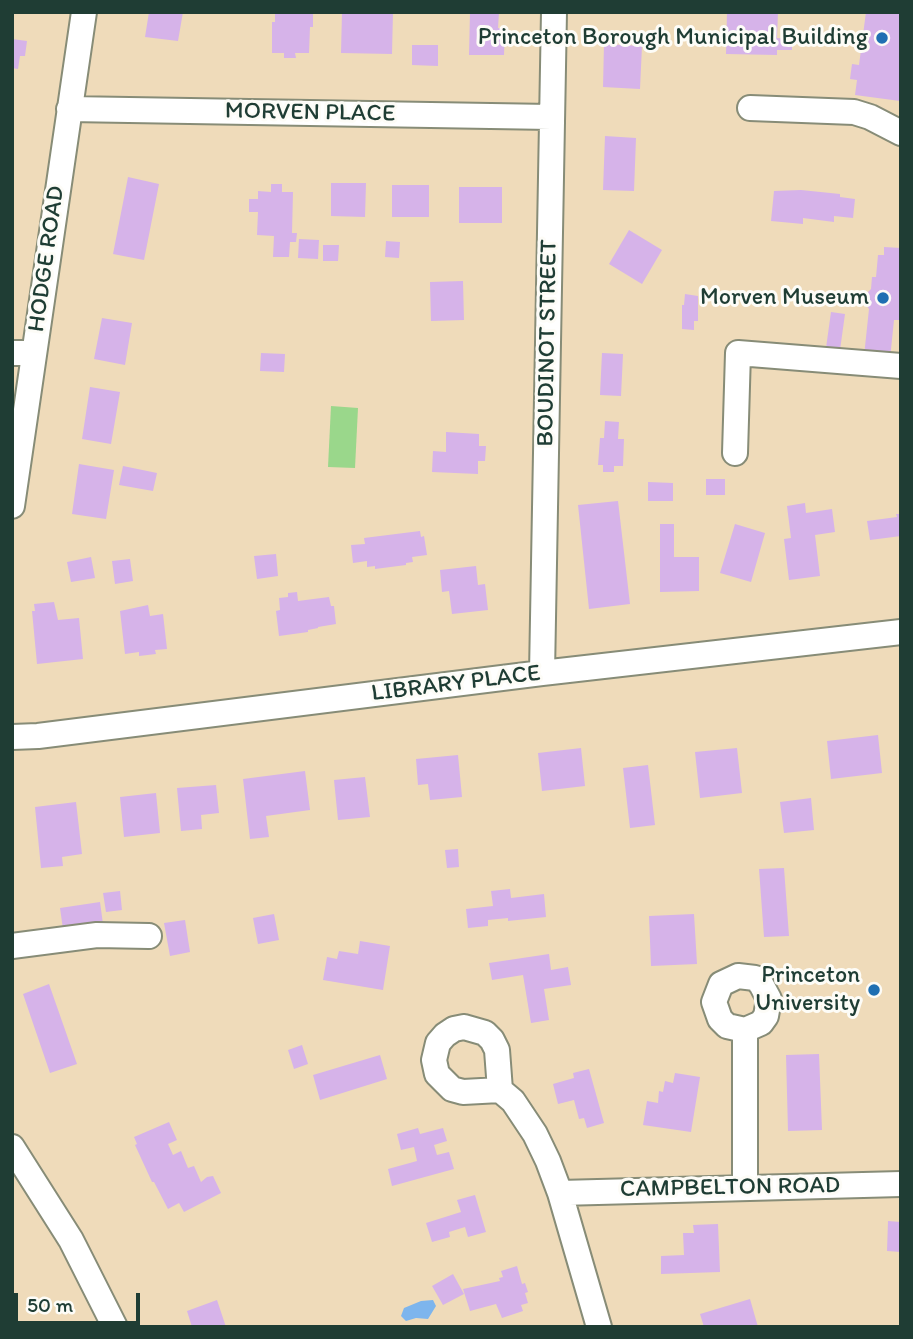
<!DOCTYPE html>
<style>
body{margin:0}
#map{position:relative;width:913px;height:1339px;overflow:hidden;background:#efdbba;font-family:Itim,sans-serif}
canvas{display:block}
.frame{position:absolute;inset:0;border:14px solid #1f3d34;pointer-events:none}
.scale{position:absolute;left:14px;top:1293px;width:126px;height:32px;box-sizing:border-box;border:4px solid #1f3d34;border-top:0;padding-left:9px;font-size:21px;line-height:24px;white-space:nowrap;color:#1f3d34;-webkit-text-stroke:5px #fdfcf7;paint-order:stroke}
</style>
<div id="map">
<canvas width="913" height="1339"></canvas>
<div class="frame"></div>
<div class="scale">50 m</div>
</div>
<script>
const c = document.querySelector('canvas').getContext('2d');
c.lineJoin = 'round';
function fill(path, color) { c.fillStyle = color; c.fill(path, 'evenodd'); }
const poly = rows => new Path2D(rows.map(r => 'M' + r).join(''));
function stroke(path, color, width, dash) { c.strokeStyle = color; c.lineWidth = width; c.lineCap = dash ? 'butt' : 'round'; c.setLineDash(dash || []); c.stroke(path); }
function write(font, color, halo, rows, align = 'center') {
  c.font = font + ' Itim,sans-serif'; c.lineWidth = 6; c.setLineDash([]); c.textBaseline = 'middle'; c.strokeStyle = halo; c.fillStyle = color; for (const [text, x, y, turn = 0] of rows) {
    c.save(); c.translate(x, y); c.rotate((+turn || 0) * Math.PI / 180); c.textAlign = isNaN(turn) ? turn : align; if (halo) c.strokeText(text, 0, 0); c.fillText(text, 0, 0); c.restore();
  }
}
fill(poly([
 [331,406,358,408,355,468,328,467]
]), '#9ad78b');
fill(poly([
 [433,1300,436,1306,428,1319,416,1318,406,1321,401,1316,404,1308,421,1301]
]), '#7db5ed');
fill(poly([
 [149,12,183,12,178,41,145,37],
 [275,12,313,13,313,27,310,27,309,53,295,53,296,58,284,58,284,53,272,53,272,22,275,22],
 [342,12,393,12,392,54,341,53],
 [470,12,499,12,498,28,505,29,504,55,469,55],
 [727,12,778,12,777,38,792,39,792,50,777,50,777,55,726,54],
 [866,12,901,12,900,101,855,95,857,80,850,79,852,64,859,65],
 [12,39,27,41,25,56,20,56,18,69,12,68],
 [604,44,642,46,640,89,603,87],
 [412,45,438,45,438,66,412,65],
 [605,136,636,138,634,191,603,190],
 [128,177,159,184,144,260,113,254],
 [331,183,366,183,365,217,331,216],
 [271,184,282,184,282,192,293,192,292,233,297,233,296,242,290,242,289,257,273,257,274,236,257,235,258,212,249,212,249,199,258,199,258,191,271,192],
 [392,185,429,185,429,217,392,217],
 [459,187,502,187,502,223,459,223],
 [801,190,840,194,840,197,855,199,853,218,834,216,834,222,803,218,803,224,771,221,774,191],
 [629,230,662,250,642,284,609,264],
 [299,239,319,240,318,259,298,258],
 [386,241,400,242,399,258,385,257],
 [323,245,339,245,338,261,323,261],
 [884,247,901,248,899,281,901,320,894,320,890,359,864,356,869,309,865,304,867,293,871,289,872,277,876,277,878,255,884,255],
 [463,281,464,320,431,321,430,282],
 [685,294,698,296,698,321,694,321,694,330,682,329,682,305,684,305],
 [831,312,845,314,840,350,826,348],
 [102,318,132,323,125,365,94,359],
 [261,353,285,354,284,372,260,371],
 [602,353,623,354,621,396,600,395],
 [90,387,120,392,111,444,82,439],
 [605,421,619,422,618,439,624,439,623,466,614,466,614,472,603,472,603,465,598,465,600,438,604,438],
 [446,432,479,434,479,446,486,446,485,461,478,461,478,474,432,472,433,451,446,452],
 [79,464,114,470,106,519,72,514],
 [123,466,157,473,153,491,119,485],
 [706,479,725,479,725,495,706,495],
 [648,482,673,483,673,501,648,501],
 [618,501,630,604,589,609,578,505],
 [805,503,806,513,832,509,835,532,815,535,820,576,789,580,784,539,791,538,787,506],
 [896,514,901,514,901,536,870,540,867,521,897,517],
 [660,524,674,524,674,557,699,557,699,591,660,592],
 [735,524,765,533,751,582,720,573],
 [420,531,421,537,424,536,427,555,412,557,413,562,406,563,406,565,375,569,375,566,367,567,367,561,353,563,351,545,365,544,364,538],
 [276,554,278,576,257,579,254,556],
 [91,557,95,578,71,582,67,562],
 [130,559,133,581,115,584,112,561],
 [476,566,478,585,485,584,488,610,452,614,449,591,442,592,440,570],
 [297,592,298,601,329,597,331,606,334,606,336,624,318,627,318,628,308,630,308,632,279,636,276,611,280,610,279,598,288,597,288,593],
 [54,602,58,620,79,618,83,659,37,664,32,611,35,611,34,604],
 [148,605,150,616,163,614,167,649,155,650,156,654,139,656,139,652,125,654,120,611],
 [878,735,882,773,831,779,827,741],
 [581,748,585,786,542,791,538,753],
 [737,748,742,793,700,798,695,752],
 [458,755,462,797,430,800,428,784,418,785,416,759],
 [648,765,655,825,630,828,623,768],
 [305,771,310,810,266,816,269,837,250,839,243,779],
 [365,777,370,817,338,820,334,780],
 [216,785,219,813,201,815,202,829,181,831,177,788],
 [156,793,160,833,124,837,120,797],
 [811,798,814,830,784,833,780,802],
 [76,802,82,854,62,857,63,866,41,868,35,807],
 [458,849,459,867,447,868,445,850],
 [784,868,789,936,764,937,759,869],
 [510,889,511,898,544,894,546,917,508,921,508,918,488,920,488,926,468,928,466,909,493,906,491,891],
 [120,891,122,910,106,912,103,893],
 [100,902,103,924,63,929,60,908],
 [274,914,279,940,258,944,253,918],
 [694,914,697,964,651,966,649,916],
 [185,920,190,952,170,956,164,923],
 [360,941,390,946,383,990,323,980,327,957,337,959,339,951,358,954],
 [549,954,551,970,568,967,571,985,544,989,549,1020,531,1023,523,975,492,980,489,963],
 [49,984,77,1064,50,1073,23,994],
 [302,1045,308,1064,294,1069,288,1050],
 [819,1054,822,1130,788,1131,786,1055],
 [380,1055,387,1079,320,1100,313,1075],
 [589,1069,604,1123,587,1128,584,1118,579,1119,574,1100,558,1104,553,1084,574,1078,573,1073],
 [675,1073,700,1077,691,1132,643,1125,647,1101,658,1103,659,1091,663,1092,665,1081,673,1083],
 [169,1122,177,1140,168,1144,173,1155,181,1151,188,1168,194,1166,201,1182,207,1177,213,1176,221,1193,184,1212,179,1203,168,1209,154,1182,152,1182,135,1145,137,1144,134,1137],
 [418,1128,420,1134,443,1128,447,1141,434,1145,437,1155,449,1152,454,1169,392,1186,388,1169,417,1161,414,1147,401,1150,397,1134],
 [475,1195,486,1232,468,1237,465,1227,449,1232,450,1237,432,1242,426,1223,461,1212,457,1200],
 [888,1221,901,1222,901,1252,887,1251],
 [718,1224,720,1272,661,1274,661,1256,684,1255,683,1233,694,1233,693,1225],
 [517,1266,522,1284,525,1283,528,1292,525,1293,528,1303,521,1305,523,1311,502,1318,496,1304,470,1311,463,1289,500,1281,499,1278,503,1277,501,1271],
 [453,1274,464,1294,443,1305,432,1286],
 [750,1299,758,1327,704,1327,700,1314],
 [217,1300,226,1327,192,1327,187,1311]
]), '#d6b3e9');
const minor = poly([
 [750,108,854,112,870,117,901,133],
 [69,109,551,117],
 [12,353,34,353],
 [735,453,738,353,901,366],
 [12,506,84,12],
 [542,673,554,12],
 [12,737,38,736,542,673,901,632],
 [12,946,97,935,149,936],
 [464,1027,485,1033,492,1040,497,1050,500,1090,463,1092,452,1089,437,1074,434,1060,438,1043,445,1035,454,1029,464,1027],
 [745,1030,727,1026,720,1019,714,1002,721,984,738,976,755,978,761,984,769,999,766,1016,761,1023,745,1030,745,1187],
 [500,1090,513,1101,535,1134,548,1161,560,1193,599,1327],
 [12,1147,71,1240,115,1327],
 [560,1193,901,1184]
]);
stroke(minor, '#878c77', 28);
stroke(minor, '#fff', 24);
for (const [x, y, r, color] of [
 [882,38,7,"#1f6fb2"],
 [883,298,7,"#1f6fb2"],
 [874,990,7,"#1f6fb2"]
]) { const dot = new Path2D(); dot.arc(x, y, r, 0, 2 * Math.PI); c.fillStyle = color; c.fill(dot); stroke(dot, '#fdfcf7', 2.5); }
write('24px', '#1f3d34', '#fdfcf7', [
 ["Princeton Borough Municipal Building",868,38],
 ["Morven Museum",869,298],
 ["Princeton",860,976],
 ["University",860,1004]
], 'right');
write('24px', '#1f3d34', '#fdfcf7', [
 ["MORVEN PLACE",310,113,1],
 ["HODGE ROAD",47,259,-82],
 ["BOUDINOT STREET",548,343,-89],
 ["LIBRARY PLACE",456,684,-7],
 ["CAMPBELTON ROAD",730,1188,-1]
]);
</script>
